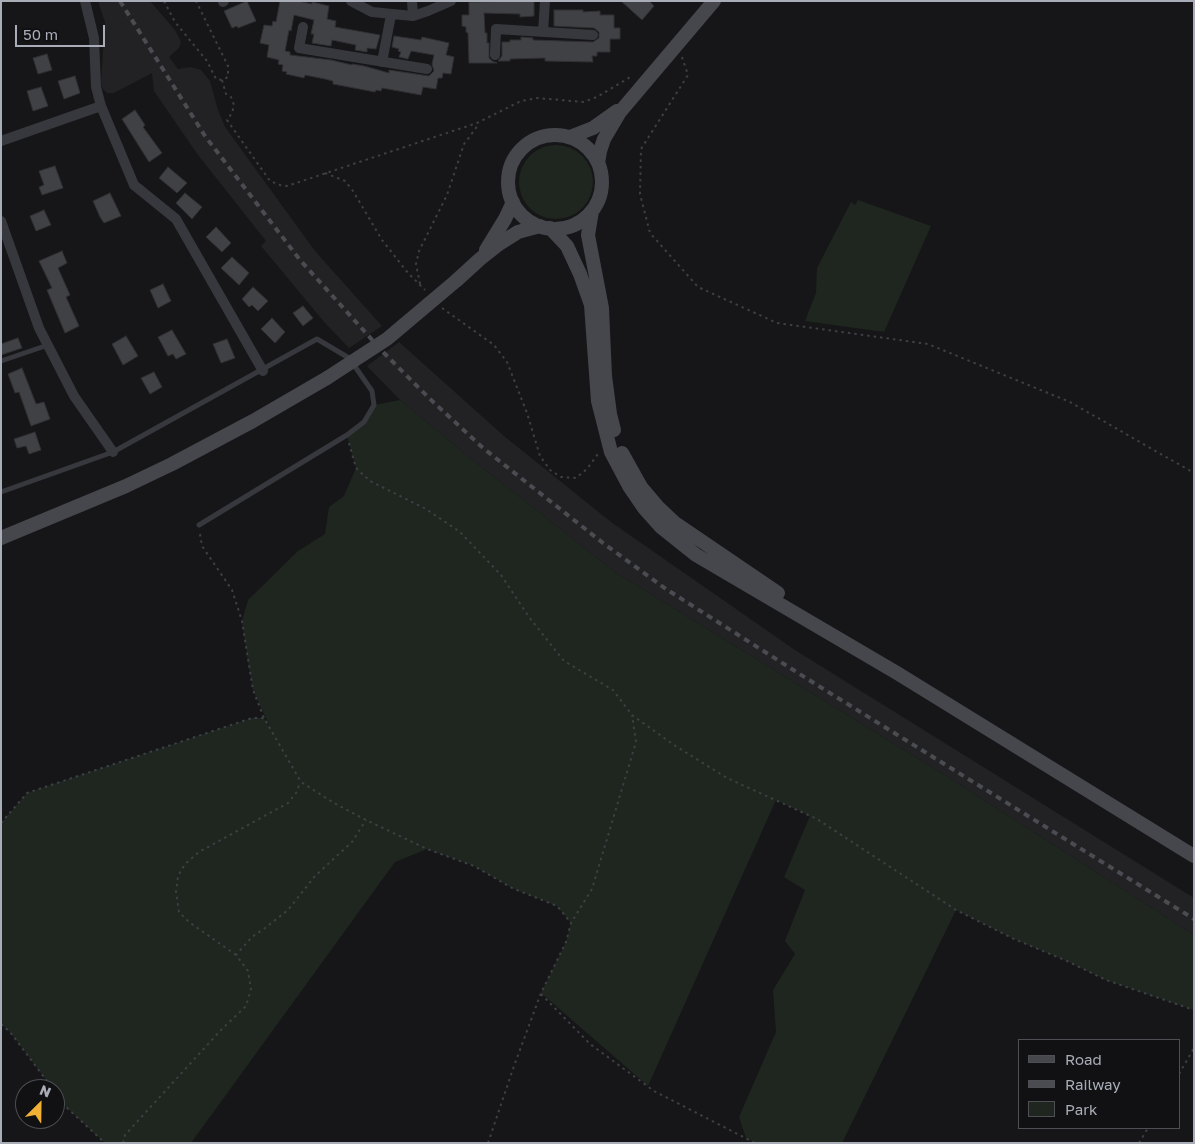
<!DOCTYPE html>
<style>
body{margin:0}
#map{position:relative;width:1195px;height:1144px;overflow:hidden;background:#161618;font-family:"Golos Text",sans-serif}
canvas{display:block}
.frame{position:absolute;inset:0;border:2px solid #a8adb8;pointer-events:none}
.legend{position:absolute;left:1018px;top:1039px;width:162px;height:90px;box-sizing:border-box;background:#111113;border:1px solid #4d4f55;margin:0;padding:6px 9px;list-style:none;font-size:15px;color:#a8adb8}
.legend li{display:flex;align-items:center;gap:10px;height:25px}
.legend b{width:25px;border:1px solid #4d4f55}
.north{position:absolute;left:15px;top:1079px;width:50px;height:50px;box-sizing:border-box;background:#111113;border:1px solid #4d4f55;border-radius:50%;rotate:23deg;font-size:14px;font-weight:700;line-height:20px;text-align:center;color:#a8adb8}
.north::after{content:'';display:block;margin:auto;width:18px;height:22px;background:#f2b134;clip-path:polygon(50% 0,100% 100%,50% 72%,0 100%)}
.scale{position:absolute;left:15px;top:25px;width:90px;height:22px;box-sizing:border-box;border:2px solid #a8adb8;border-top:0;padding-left:6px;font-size:15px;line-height:18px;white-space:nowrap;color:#a8adb8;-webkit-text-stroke:4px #111113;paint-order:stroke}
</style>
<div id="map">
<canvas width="1195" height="1144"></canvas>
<div class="frame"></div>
<ul class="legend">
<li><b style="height:6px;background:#45474d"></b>Road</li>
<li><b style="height:6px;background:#4a4c52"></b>Railway</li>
<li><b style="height:14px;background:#1e261f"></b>Park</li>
</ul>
<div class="north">N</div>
<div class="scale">50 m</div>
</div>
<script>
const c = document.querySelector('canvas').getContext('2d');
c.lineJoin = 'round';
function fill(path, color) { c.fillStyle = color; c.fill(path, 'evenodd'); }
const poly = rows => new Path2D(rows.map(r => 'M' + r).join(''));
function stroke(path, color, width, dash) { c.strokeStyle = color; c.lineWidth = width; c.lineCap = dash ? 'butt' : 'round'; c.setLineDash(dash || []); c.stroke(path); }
fill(poly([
 [98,1,150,1,175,30,181,42,179,48,169,57,178,69,190,67,201,70,210,81,218,110,225,127,315,251,382,326,349,348,325,323,261,246,266,241,198,155,154,91,152,73,114,93,107,93,102,88,101,81,105,22],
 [399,342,504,436,611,522,795,650,1194,898,1194,935,948,777,615,572,469,457,400,400,367,366]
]), '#222225');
fill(poly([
 '519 182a37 37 0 1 1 74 0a37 37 0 1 1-74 0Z',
 [858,200,931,226,884,332,805,321,816,293,817,268,851,202,855,205],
 [400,400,469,457,615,572,948,777,1194,935,1194,1010,1106,980,1067,961,1014,939,956,910,842,1143,756,1143,746,1138,739,1117,776,1032,773,990,795,954,785,941,805,890,784,877,810,816,776,800,648,1086,541,993,566,942,571,923,557,906,512,888,474,866,427,849,395,862,191,1143,105,1143,66,1107,55,1092,55,1089,53,1089,10,1032,1,1024,1,823,27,793,252,718,264,718,270,727,253,690,248,662,242,621,248,600,298,551,325,534,329,507,344,496,356,468,347,435,364,422,374,405]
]), '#1e261f');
const building = poly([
 [247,1,256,21,238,28,237,26,232,28,224,11,247,1],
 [280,1,298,1,312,4,312,2,329,6,327,19,336,21,335,27,380,35,376,49,367,48,367,52,355,50,356,45,332,40,331,46,312,43,314,34,311,34,314,20,294,15,291,31,289,30,285,51,290,52,290,55,331,60,352,65,352,64,364,66,389,73,389,70,429,76,434,71,432,64,434,55,411,51,408,59,399,57,401,52,398,51,399,49,392,47,394,36,421,40,422,37,449,43,446,55,454,57,451,74,443,73,442,78,438,78,436,89,423,87,421,95,382,88,381,91,376,90,375,92,333,84,333,81,325,79,305,75,304,78,286,74,287,72,282,71,283,65,278,64,279,60,267,57,269,45,260,43,264,25,272,26,273,21,276,22,280,1],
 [534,1,534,16,520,17,520,14,484,13,485,33,487,33,487,43,489,43,489,58,492,61,497,63,469,63,468,33,466,32,466,27,462,26,462,15,469,15,469,2,534,1],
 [621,1,649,1,654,6,642,20,621,1],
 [554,10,583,10,583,12,600,11,600,15,614,15,614,28,620,28,620,39,610,39,610,52,597,52,597,56,592,56,593,62,545,61,545,58,510,59,510,61,498,61,502,56,502,42,510,42,510,40,521,40,521,37,533,38,533,40,593,42,599,38,599,32,594,28,554,26,554,10],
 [47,54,52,70,38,74,33,58,47,54],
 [75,76,80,93,64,99,58,81,75,76],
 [41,87,48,106,33,111,27,91,41,87],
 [135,110,145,125,143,127,162,153,149,162,122,119,135,110],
 [55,166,63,188,42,195,39,187,44,185,39,171,55,166],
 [168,167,187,183,177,193,159,178,168,167],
 [110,193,121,216,104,223,100,217,93,201,110,193],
 [185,193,202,207,192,219,176,203,185,193],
 [44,210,51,225,36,231,30,216,44,210],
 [216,227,231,243,222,252,206,237,216,227],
 [62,251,67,263,58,268,70,295,66,297,79,326,65,333,47,290,52,288,39,261,62,251],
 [232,257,249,273,239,285,221,268,232,257],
 [163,284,171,301,158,308,150,290,163,284],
 [253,287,268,301,258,311,252,305,249,307,242,299,253,287],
 [303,306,313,318,303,326,293,313,303,306],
 [272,318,285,332,275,343,261,329,272,318],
 [172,330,186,354,176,359,173,354,168,356,158,337,172,330],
 [126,336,138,356,123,365,112,344,126,336],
 [18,338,22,348,1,355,1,344,18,338],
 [227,339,235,358,221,363,213,344,227,339],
 [22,368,36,404,44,402,50,419,31,426,19,392,15,393,8,374,22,368],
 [154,372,162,387,150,394,141,378,154,372],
 [35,432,41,450,29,454,26,446,17,448,14,439,35,432]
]);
fill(building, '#404145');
stroke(building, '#303034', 1);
stroke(poly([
 [164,1,175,22,207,61,216,79,222,80,228,77,228,66,196,1],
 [682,57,688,75,641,149,640,194,650,233,698,287,777,323,928,344,1070,402,1194,473],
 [222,80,226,94,231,97,234,105,232,113,227,120,270,181,280,185,287,186,477,123,521,101,538,98,583,102,597,97,632,76],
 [325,173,345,181,353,191,382,240,408,273,425,290],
 [420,284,416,264,419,251,447,195,464,144,476,128,477,123],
 [442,308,494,345,507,362,527,413,540,456,550,470,561,477,576,478,587,469,598,454],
 [349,443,356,468,370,481,426,509,460,532,501,575,529,617,564,661,613,690,632,715,674,745,727,778,817,819,956,910,1014,939,1067,961,1106,980,1194,1010],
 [200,534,202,546,232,590,242,621,253,690,264,718,301,782,334,803,366,820,427,849,474,866,512,888,557,906,571,923],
 [1,823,27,793,252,718,264,718],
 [236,955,189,922,179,912,176,892,178,876,185,864,199,852,288,803,296,793,300,783],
 [541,994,590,1044,654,1091,755,1143],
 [1,1024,10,1032,53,1089],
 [1179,1074,1194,1048],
 [55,1092,66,1107,105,1143],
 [123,1143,125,1135,220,1031,246,1006,251,989,248,971,236,955,252,937,265,928,288,910,315,876,352,842,366,820],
 [488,1143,514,1066,541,993,566,942,571,923,592,889,636,742,632,715],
 [1139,1143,1148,1128]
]), '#3d3f44', 2, [2.5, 4]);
stroke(poly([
 [1,361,48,345],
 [1,492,113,452,317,339,349,358,372,391,374,405,364,422,347,435,199,525]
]), '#37383d', 5);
stroke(poly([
 [85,1,94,38,96,87,101,106,134,185,176,219,263,371],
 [351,1,372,12,413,16,428,11,451,1],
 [412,1,413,16],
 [223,2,224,1],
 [303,27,299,48,427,69],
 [543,32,545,1],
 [495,55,496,29,593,35],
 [382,62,391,15],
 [1,141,101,106],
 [1,221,39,328,74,396,113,452]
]), '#37383d', 10);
stroke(poly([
 '508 182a47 47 0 1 1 94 0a47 47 0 1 1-94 0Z',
 [570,137,593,128,617,111],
 [598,163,600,151,604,139,620,112,714,1],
 [592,211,588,235,602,308,605,376,610,414,614,430],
 [550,228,567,246,580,274,591,305,598,401,611,452,629,486,644,508,661,527,696,555,897,673,1194,856],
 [486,250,505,219,513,202],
 [457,280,480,259,499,244,518,232,540,226],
 [622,453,641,487,658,507,675,523,778,593],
 [1,538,126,486,172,464,253,421,327,378]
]), '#45474d', 14);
stroke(poly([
 [120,1,205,136,300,260,384,353,429,398,483,448,603,543,666,589,817,685,1194,919]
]), '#4a4c52', 4, [6, 5]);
stroke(poly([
 [327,378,387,339,457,280]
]), '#45474d', 14);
</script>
